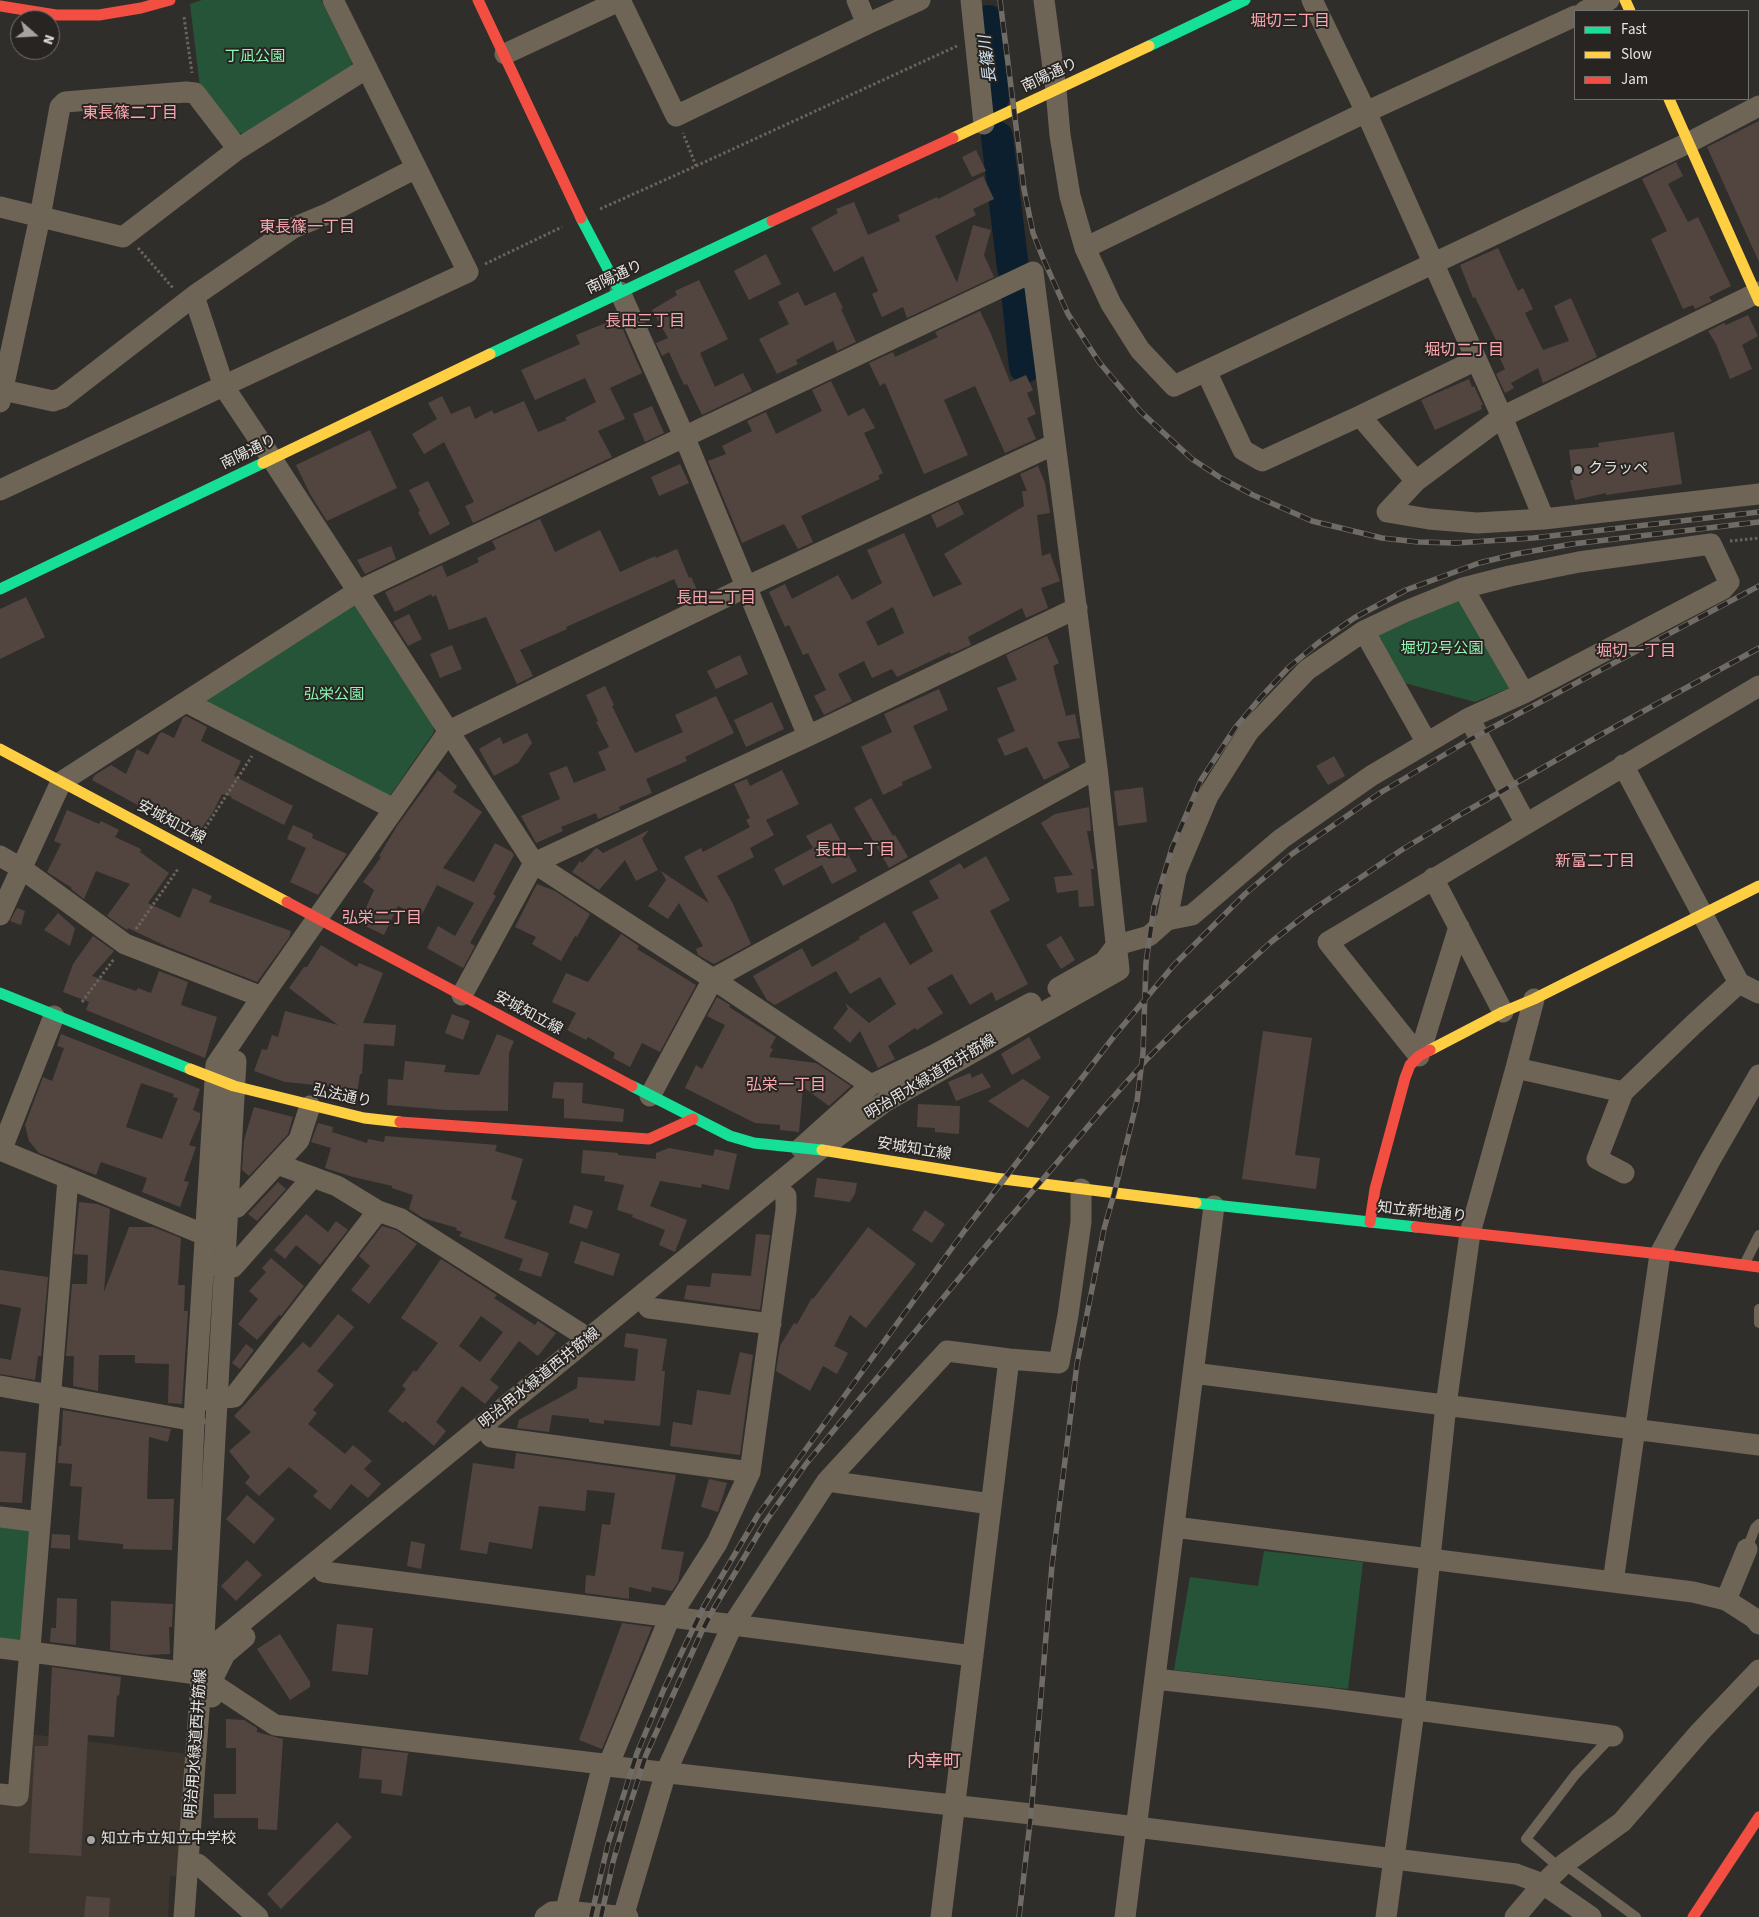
<!DOCTYPE html>
<meta charset="utf-8">
<style>
body{margin:0}
#map{position:relative;width:1759px;height:1917px;overflow:hidden;background:#302e2b;font-family:"Source Sans 3",sans-serif}
canvas{display:block}
.legend{position:absolute;left:1574px;top:10px;width:175px;height:90px;box-sizing:border-box;background:#272421;border:1px solid #73716e;margin:0;padding:6px 9px;list-style:none;font-size:15px;color:#e6e4e2}
.legend li{display:flex;align-items:center;gap:10px;height:25px}
.legend b{width:25px;border:1px solid #73716e}
.north{position:absolute;left:10px;top:10px;width:50px;height:50px;box-sizing:border-box;background:#272421;border:1px solid #73716e;border-radius:50%;rotate:109deg;font-size:14px;font-weight:700;line-height:20px;text-align:center;color:#e6e4e2}
.north::after{content:'';display:block;margin:auto;width:18px;height:22px;background:#a6a4a2;clip-path:polygon(50% 0,100% 100%,50% 72%,0 100%)}
</style>
<div id="map">
<canvas width="1759" height="1917"></canvas>
<ul class="legend">
<li><b style="height:6px;background:#16e098"></b>Fast</li>
<li><b style="height:6px;background:#ffcf43"></b>Slow</li>
<li><b style="height:6px;background:#f24e42"></b>Jam</li>
</ul>
<div class="north">N</div>
</div>
<script>
const c = document.querySelector('canvas').getContext('2d');
c.lineJoin = 'round';
function fill(path, color) { c.fillStyle = color; c.fill(path, 'evenodd'); }
const poly = rows => new Path2D(rows.map(r => 'M' + r).join(''));
function stroke(path, color, width, dash) { c.strokeStyle = color; c.lineWidth = width; c.lineCap = dash ? 'butt' : 'round'; c.setLineDash(dash || []); c.stroke(path); }
function write(font, color, halo, rows, align = 'center') {
  c.font = font + ' "Source Sans 3","Noto Sans JP",sans-serif'; c.lineWidth = 4; c.setLineDash([]); c.textBaseline = 'middle'; c.strokeStyle = halo; c.fillStyle = color; for (const [text, x, y, turn = 0] of rows) {
    c.save(); c.translate(x, y); c.rotate((+turn || 0) * Math.PI / 180); c.textAlign = isNaN(turn) ? turn : align; if (halo) c.strokeText(text, 0, 0); c.fillText(text, 0, 0); c.restore();
  }
}
fill(poly([
 [31,1734,187,1754,180,1877,170,1876,168,1917,0,1917,0,1801,26,1804]
]), '#3c362e');
fill(poly([
 [202,0,321,0,352,62,351,67,244,134,235,132,200,87,190,4],
 [1458,601,1465,604,1512,687,1475,702,1397,681,1377,633],
 [350,604,357,605,433,724,434,732,389,797,206,706,205,698],
 [0,1523,27,1527,32,1533,24,1636,18,1642,0,1639],
 [1264,1551,1363,1562,1348,1689,1174,1670,1190,1577,1258,1586]
]), '#265438');
stroke(poly([
 [989,21,985,27,993,98],
 [997,137,1013,268],
 [1017,291,1025,367]
]), '#0c1f2e', 32);
fill(poly([
 [1759,121,1759,262,1707,147],
 [976,150,986,171,972,177,962,157],
 [1676,162,1683,176,1668,184,1688,222,1698,217,1731,286,1709,297,1712,301,1695,309,1693,305,1683,309,1651,239,1667,231,1642,179],
 [983,176,994,199,973,209,976,215,935,236,957,283,973,225,991,230,984,255,994,277,907,318,903,307,882,317,872,294,878,291,863,256,834,272,811,228,838,213,836,209,854,202,868,235,900,221,898,215,937,197,938,199],
 [1498,248,1518,291,1523,288,1533,309,1525,313,1543,350,1569,341,1554,306,1571,298,1597,357,1543,383,1538,368,1511,383,1514,388,1505,393,1496,374,1505,369,1492,342,1496,340,1475,297,1473,298,1460,265],
 [766,254,781,284,749,300,734,271],
 [699,280,728,339,700,353,715,387,743,373,752,391,702,415,687,384,684,385,669,352,662,356,656,343,668,338,652,310,677,295,675,291],
 [798,292,805,306,835,292,843,308,841,309,856,342,837,351,833,341,796,360,798,364,777,374,759,339,789,324,778,302],
 [980,311,991,334,1010,382,1026,375,1033,390,1027,393,1036,414,1027,418,1036,439,1005,453,975,386,944,400,968,455,924,474,885,383,880,386,869,363,893,352,895,357,938,337,935,332],
 [1748,315,1758,336,1742,345,1752,369,1730,379,1716,344,1708,331,1724,323,1726,325],
 [618,318,642,373,610,388,625,419,598,431,612,457,473,523,465,506,474,502,444,442,424,454,412,434,437,419,428,403,442,396,451,414,470,406,475,419,492,410,494,414,524,401,538,432,567,420,565,418,596,402,585,378,535,400,521,370,580,344,576,335],
 [1469,379,1472,387,1474,386,1483,405,1481,405,1482,409,1435,430,1421,400],
 [831,381,848,416,864,408,875,428,864,433,883,473,878,476,880,479,801,516,813,542,798,549,784,524,742,543,708,461,726,454,722,446,752,431,747,421,766,412,776,434,822,411,812,390],
 [652,406,664,433,645,442,633,414],
 [370,430,397,488,327,521,310,494,296,465],
 [1674,432,1682,484,1606,495,1606,493,1575,500,1570,480,1573,480,1569,450,1599,447,1598,443],
 [680,464,689,483,659,496,651,477],
 [1038,466,1045,483,1050,513,1037,515,1042,556,1050,553,1060,581,1041,588,1048,608,1026,618,1022,608,968,637,971,645,951,654,950,652,897,677,892,669,872,678,864,661,838,674,852,701,824,715,814,696,826,690,808,653,803,655,789,625,785,627,769,592,785,584,792,599,838,575,852,600,882,583,867,550,904,533,933,597,962,584,944,554,1024,506,1022,491,1027,491,1020,474],
 [893,607,904,633,878,646,866,622],
 [428,481,450,524,430,535,418,512,420,511,409,490],
 [958,502,964,514,937,528,931,515],
 [540,519,555,552,600,530,620,572,655,556,656,558,677,549,689,578,691,577,700,596,685,603,674,579,566,627,567,629,520,650,533,676,517,684,486,617,449,630,436,595,432,597,431,594,395,612,385,592,442,565,447,577,479,562,477,558,496,549,492,541],
 [391,546,396,559,365,574,357,560],
 [26,597,45,637,0,659,0,609],
 [409,614,422,639,408,646,393,622],
 [1047,636,1059,663,1053,666,1066,716,1075,714,1080,738,1057,742,1070,767,1044,780,1027,747,1005,756,997,739,1015,731,997,688,1017,680,1006,655],
 [452,645,462,669,440,678,430,654],
 [740,655,748,674,716,689,707,671],
 [605,686,614,705,612,706,635,753,683,732,675,715,716,696,734,733,685,757,687,761,646,779,652,793,619,807,620,810,598,819,596,813,561,827,563,831,536,843,521,816,560,799,549,773,567,766,574,783,606,770,598,752,609,747,596,722,598,721,586,695],
 [939,689,948,710,913,726,932,768,902,782,903,785,883,795,861,747,892,732,884,714],
 [772,702,784,729,746,747,734,720],
 [186,716,207,727,201,741,241,761,234,776,293,806,284,825,231,798,232,797,226,794,225,795,222,794,213,812,196,836,172,822,176,817,149,800,145,809,92,780,95,775,111,765,126,774,137,749,148,755,159,734,162,732,174,738,183,718],
 [527,733,532,743,518,763,494,776,479,749,500,737,503,744],
 [1334,756,1345,776,1328,785,1316,766],
 [438,770,457,786,453,792,482,812,443,868,474,882,495,843,512,852,514,855,493,894,496,896,470,943,475,946,463,968,427,948,438,926,455,936,474,903,437,885,420,918,398,906,384,935,359,923,374,890,363,882,381,857,379,856,397,826],
 [782,770,799,804,766,820,774,835,750,848,754,857,717,876,732,902,751,944,714,964,698,955,696,949,703,946,679,903,668,919,648,906,666,880,661,871,709,903,684,857,701,848,703,852,750,827,746,820,750,818,734,784,747,779,750,786],
 [1143,787,1147,822,1118,826,1114,791],
 [871,798,893,836,895,835,908,857,889,868,854,808],
 [1089,807,1091,831,1087,831,1094,869,1091,869,1094,906,1079,907,1078,890,1057,893,1054,877,1073,875,1041,823,1055,814],
 [67,810,99,824,101,821,119,830,115,837,141,849,140,852,169,873,148,903,180,918,193,888,212,896,209,902,291,931,289,938,257,982,168,947,128,928,127,930,107,916,130,884,96,871,84,899,71,889,72,888,47,872,61,844,54,841],
 [831,823,857,871,832,884,822,865,783,886,774,869,813,848,806,836],
 [293,825,313,834,312,838,347,854,318,895,290,882,306,848,287,839],
 [649,830,642,839,658,870,636,881,625,860,599,890,572,872,580,861,582,863,595,849,597,848,603,853],
 [986,856,1010,900,990,911,1028,984,996,1001,992,992,970,1005,952,974,927,988,943,1013,917,1030,915,1028,888,1046,895,1059,878,1068,860,1031,850,1043,833,1028,848,1009,845,1003,869,1023,896,1004,880,977,850,994,836,971,775,1005,767,1000,753,976,802,948,812,967,860,939,859,937,885,922,910,965,933,951,912,912,939,898,929,881,960,863,964,869],
 [537,884,555,891,590,914,577,937,575,936,561,961,532,944,536,937,515,927],
 [17,908,25,911,21,925,10,921],
 [58,913,75,928,70,946,44,930],
 [621,934,639,946,637,949,696,985,660,1052,642,1043,630,1067,613,1058,615,1053,588,1037,586,1040,567,1030,576,1013,552,1002,566,973,588,982],
 [93,936,114,951,92,976,136,991,138,988,151,993,159,971,188,982,181,1005,217,1017,205,1058,86,1010,89,1002,63,992,73,964],
 [1061,936,1075,960,1061,969,1046,945],
 [321,945,357,967,359,963,383,973,363,1023,396,1025,394,1046,364,1044,362,1074,360,1074,356,1100,335,1095,337,1087,285,1082,254,1071,262,1049,267,1050,272,1035,278,1037,285,1011,338,1025,289,988,304,967,307,967],
 [717,997,730,1005,729,1007,776,1037,770,1048,773,1049,769,1057,816,1063,851,1086,829,1106,803,1087,799,1132,780,1130,780,1125,755,1123,685,1088,696,1065,702,1069,725,1025,707,1016],
 [452,1014,470,1021,463,1040,445,1033],
 [1263,1031,1312,1038,1295,1155,1320,1158,1316,1189,1242,1179],
 [61,1034,200,1089,193,1110,200,1113,200,1119,189,1145,196,1147,184,1181,189,1182,180,1207,142,1192,147,1178,101,1162,96,1175,39,1153,29,1141,25,1125,43,1077,52,1081,64,1048,57,1046],
 [141,1083,174,1094,173,1097,178,1098,162,1139,126,1127],
 [497,1034,514,1041,509,1053,508,1111,446,1110,387,1105,388,1079,403,1080,405,1061,446,1065,444,1072,479,1075],
 [1029,1037,1041,1058,1012,1075,1001,1054],
 [970,1073,972,1078,982,1073,991,1087,956,1101,948,1082],
 [1023,1079,1050,1097,1028,1128,988,1101],
 [554,1082,583,1083,582,1103,624,1109,623,1122,564,1118,564,1099,552,1098],
 [918,1104,960,1106,959,1134,935,1132,935,1128,917,1127],
 [254,1107,293,1117,288,1134,249,1176,242,1170,244,1140],
 [318,1123,333,1127,332,1132,367,1143,368,1139,384,1142,385,1136,497,1145,495,1151,523,1159,511,1199,517,1201,504,1238,549,1253,541,1277,519,1270,523,1259,459,1236,462,1232,456,1230,457,1228,423,1218,409,1209,413,1195,392,1188,392,1186,353,1177,325,1168,331,1148,311,1142],
 [669,1148,713,1156,715,1149,737,1154,729,1190,702,1184,701,1188,660,1181,650,1206,687,1220,675,1252,659,1245,665,1230,632,1217,633,1215,617,1210,624,1185,604,1181,605,1176,581,1173,583,1150,618,1153,618,1155,656,1159,656,1153],
 [817,1178,857,1183,855,1194,850,1202,814,1197],
 [278,1182,286,1189,257,1221,248,1214],
 [79,1202,97,1204,110,1209,104,1292,129,1227,153,1227,181,1238,178,1285,185,1285,184,1311,188,1311,182,1404,168,1403,169,1364,135,1363,135,1355,99,1355,98,1391,73,1386,74,1356,66,1356,72,1284,87,1284,88,1255,74,1254],
 [574,1205,593,1211,587,1229,569,1223],
 [925,1210,945,1224,932,1243,912,1230],
 [306,1214,328,1232,336,1221,348,1230,320,1265,296,1245,285,1259,274,1250],
 [382,1226,396,1230,417,1244,369,1304,351,1290,370,1266,359,1256],
 [868,1227,916,1264,866,1328,850,1315,834,1346,848,1353,837,1374,823,1366,810,1391,776,1371,780,1346,794,1323,797,1324,812,1298,813,1299],
 [756,1234,770,1235,760,1310,684,1299,687,1285,710,1287,712,1273,751,1276],
 [581,1241,620,1254,613,1276,574,1263],
 [271,1258,304,1286,281,1316,279,1315,257,1340,238,1324,258,1299,249,1291,266,1272,262,1268],
 [441,1259,497,1295,494,1298,535,1325,538,1321,556,1333,538,1356,519,1341,490,1380,499,1387,485,1404,462,1386,436,1422,446,1431,434,1446,405,1421,403,1423,388,1411,406,1389,402,1386,414,1370,416,1372,438,1343,401,1318],
 [481,1316,503,1332,480,1362,459,1346],
 [0,1270,48,1277,41,1356,38,1356,35,1380,0,1374,0,1358,11,1360,21,1308,0,1304],
 [338,1314,354,1327,317,1371,334,1385,313,1410,317,1413,308,1424,345,1454,353,1445,372,1461,364,1469,381,1484,368,1498,351,1484,330,1510,313,1496,318,1491,289,1467,259,1496,245,1483,250,1477,229,1451,251,1432,234,1416,303,1342,310,1348],
 [626,1333,667,1339,662,1371,665,1371,660,1426,604,1420,604,1424,589,1422,589,1419,552,1415,549,1432,517,1428,519,1420,577,1388,578,1377,635,1381,638,1349,624,1347],
 [246,1344,254,1350,240,1369,232,1363],
 [740,1352,753,1355,740,1455,670,1446,673,1422,692,1425,697,1390,730,1395],
 [63,1410,171,1429,168,1442,149,1437,147,1499,174,1499,172,1550,123,1549,123,1544,78,1540,82,1487,70,1486,72,1464,58,1463,59,1446,61,1446],
 [0,1451,26,1453,22,1503,0,1502],
 [516,1453,676,1475,661,1549,684,1552,678,1582,672,1591,652,1587,651,1592,629,1587,629,1599,585,1593,586,1575,595,1576,602,1524,610,1525,615,1493,587,1490,585,1511,539,1506,532,1549,489,1542,487,1554,460,1550,473,1463,514,1469],
 [709,1479,727,1483,718,1512,701,1507],
 [247,1495,275,1519,254,1544,226,1519],
 [52,1534,70,1535,70,1549,51,1548],
 [411,1541,425,1544,421,1569,407,1566],
 [247,1560,262,1575,236,1601,221,1586],
 [57,1598,77,1599,76,1645,50,1642,51,1628,56,1628],
 [111,1601,173,1604,172,1627,169,1627,170,1654,145,1655,110,1650],
 [622,1623,652,1627,602,1749,579,1740],
 [337,1624,373,1628,368,1675,332,1671],
 [280,1634,310,1682,310,1687,290,1700,257,1649],
 [52,1667,121,1677,119,1696,117,1695,114,1737,88,1735,81,1856,29,1853,35,1746,48,1746],
 [226,1719,244,1720,257,1728,257,1732,283,1739,277,1830,258,1829,258,1818,214,1818,214,1794,236,1794,236,1748,226,1748],
 [362,1748,408,1753,402,1796,381,1793,382,1780,359,1778],
 [337,1822,352,1837,281,1909,267,1894],
 [86,1896,110,1898,109,1917,84,1917]
]), '#52453f');
stroke(poly([
 [184,17,192,73],
 [696,166,957,46],
 [600,209,696,166,683,133],
 [138,248,173,288],
 [485,264,562,227],
 [1730,541,1759,538],
 [202,833,252,756],
 [136,929,178,869],
 [82,1002,114,959]
]), '#6b645b', 3, [2.5, 2.5]);
stroke(poly([
 [1745,1263,1759,1235],
 [1759,1309,1759,1323],
 [1747,1549,1755,1528,1759,1524],
 [1564,1864,1636,1917],
 [1560,1868,1526,1839,1575,1775,1612,1736]
]), '#6f6556', 10);
stroke(poly([
 [620,0,676,116,867,24,920,0],
 [857,0,867,24],
 [971,0,984,124],
 [1044,0,1056,90,1060,135,1070,196,1085,248,1366,112,1575,16],
 [1312,0,1366,112,1502,417,1544,519],
 [1585,11,1609,0],
 [505,54,621,0],
 [0,207,123,237,238,149,367,68],
 [1085,248,1111,304,1140,350,1174,386,1688,143,1759,106],
 [620,292,684,436,808,736],
 [194,296,224,387,272,459,534,863,713,979,871,1085],
 [1206,371,1243,450,1262,461,1360,416,1416,481,1387,512,1429,519,1477,523,1544,519,1759,494],
 [3,390,53,401,62,398,194,296,293,228,327,214,416,168],
 [0,402,40,217,60,107,65,102,186,92,195,93,238,149],
 [1360,416,1476,360],
 [1416,481,1502,417,1759,292],
 [0,490,468,272,333,0],
 [1463,588,1524,693],
 [1364,631,1427,743],
 [186,702,394,809],
 [1469,718,1526,824,1759,686],
 [1623,765,1739,983,1759,993],
 [0,856,21,868,125,944,262,997],
 [1433,878,1503,1012],
 [0,915,61,782,358,591,1033,272,1097,768,1119,970,886,1101,819,1150,203,1654,184,1917],
 [1058,988,1104,962,1117,945,1149,936,1167,920,1192,915,1281,839,1371,776,1469,718,1524,693,1723,589,1729,582,1711,544,1579,562,1510,576,1463,588,1404,612,1364,631,1307,670,1249,731,1208,796,1176,872,1167,920],
 [462,995,534,863,808,736,1077,608],
 [1419,1056,1328,942,1526,824],
 [1419,1056,1459,927],
 [1516,1068,1623,1092,1694,1024,1739,983],
 [1623,1092,1597,1159,1624,1173],
 [650,1096,713,979,1097,768],
 [801,1148,871,1085,932,1056,1031,1003],
 [0,1150,205,1235],
 [1,1151,54,1016],
 [277,1164,337,1186,378,1211,401,1219,580,1333],
 [217,1207,237,1207,299,1140,310,1106],
 [214,1266,233,1267,313,1177],
 [649,1308,771,1324],
 [1193,1373,1759,1445],
 [0,1386,195,1421],
 [205,1400,234,1397,378,1211],
 [491,1437,750,1472],
 [827,1481,991,1504],
 [0,1517,40,1522],
 [1174,1527,1693,1592,1726,1600,1754,1618,1759,1624],
 [324,1572,973,1656],
 [1613,1582,1660,1254,1709,1162,1759,1075],
 [1726,1600,1747,1549],
 [0,1648,197,1674],
 [203,1654,236,1061],
 [183,1672,195,1401,216,1065,262,997,449,731,746,587,1055,444],
 [1155,1679,1326,1698,1613,1736],
 [213,1684,275,1725,603,1764,608,1766,1031,1814,1516,1874,1543,1884,1591,1917],
 [212,1697,214,1676,225,1654,245,1637],
 [608,1766,670,1617,717,1543,750,1472,786,1210,786,1196],
 [0,1794,18,1796,68,1179],
 [198,1864,258,1917],
 [545,1917,552,1912,565,1911,628,1917],
 [564,1917,603,1764],
 [623,1917,666,1772,732,1626,827,1481,947,1351,1009,1359,1059,1363,1068,1315,1081,1222,1081,1189],
 [941,1917,1009,1359],
 [1125,1917,1214,1206],
 [1386,1917,1414,1711,1446,1405,1470,1233,1516,1068,1534,999],
 [1515,1917,1543,1884,1564,1864,1622,1822,1700,1732,1759,1670]
]), '#6f6556', 21);
stroke(poly([
 [1149,46,1245,0],
 [581,218,620,292],
 [490,354,772,221],
 [0,589,263,463],
 [0,993,190,1069],
 [632,1086,730,1136,754,1143,822,1150],
 [1196,1203,1416,1227]
]), '#16e098', 11);
stroke(poly([
 [1625,0,1630,11],
 [1669,99,1759,301],
 [953,138,1149,46],
 [263,463,490,354],
 [0,749,287,902],
 [1430,1050,1503,1012,1534,999,1759,886],
 [190,1069,234,1086,364,1118,400,1122],
 [822,1150,995,1178,1196,1203]
]), '#ffcf43', 11);
stroke(poly([
 [478,0,581,218],
 [0,6,56,15,99,15,141,8,170,0],
 [772,221,953,138],
 [287,902,632,1086],
 [400,1122,649,1139,693,1119],
 [1370,1222,1375,1189,1405,1078,1410,1065,1419,1056,1430,1050],
 [1416,1227,1660,1254,1759,1267],
 [1693,1917,1759,1817]
]), '#f24e42', 11);
const rail = poly([
 [1000,0,1024,189,1033,233,1043,258,1068,314,1099,362,1141,412,1192,459,1221,478,1253,495,1312,521,1382,538,1418,542,1456,543,1533,538,1759,512],
 [591,1917,608,1844,637,1753,664,1689,704,1606,758,1515,965,1230,1115,1035,1174,965,1245,894,1292,854,1380,793,1469,740,1759,586],
 [601,1917,613,1862,626,1817,646,1755,701,1633,714,1608,766,1521,806,1464,990,1241,1108,1103,1148,1058,1182,1024,1271,942,1308,913,1354,882,1403,849,1463,813,1620,724,1759,648],
 [1019,1917,1031,1814,1052,1565,1077,1364,1104,1229,1114,1194,1137,1101,1143,1053,1146,963,1154,907,1172,848,1201,780,1235,728,1262,696,1289,667,1318,643,1354,618,1406,590,1479,563,1516,554,1572,544,1759,522]
]);
stroke(rail, '#706b64', 5.5);
stroke(rail, '#272421', 4, [11]);
for (const [x, y, r, color] of [
 [1578,470,5,"#a6a4a2"],
 [91,1840,5,"#a6a4a2"]
]) { const dot = new Path2D(); dot.arc(x, y, r, 0, 2 * Math.PI); c.fillStyle = color; c.fill(dot); stroke(dot, '#272421', 2); }
write('15px', '#8df7b3', '#272421', [
 ["丁凪公園",255,58],
 ["堀切2号公園",1442,650],
 ["弘栄公園",334,696]
]);
write('15px', '#e6e4e2', '#272421', [
 ["南陽通り",1050,76,-25],
 ["南陽通り",615,278,-25],
 ["南陽通り",249,453,-26],
 ["安城知立線",171,823,28],
 ["安城知立線",528,1014,28],
 ["明治用水緑道西井筋線",931,1078,-31],
 ["弘法通り",342,1097,12],
 ["安城知立線",914,1150,9],
 ["知立新地通り",1422,1213,6],
 ["明治用水緑道西井筋線",540,1379,-39],
 ["明治用水緑道西井筋線",197,1744,-86]
]);
write('15px', '#e6e4e2', '#272421', [
 ["クラッペ",1588,470],
 ["知立市立知立中学校",101,1840]
], 'left');
write('16px', '#faa6af', '#272421', [
 ["堀切三丁目",1290,22],
 ["東長篠二丁目",130,114],
 ["東長篠一丁目",307,228],
 ["長田三丁目",645,322],
 ["堀切二丁目",1464,351],
 ["長田二丁目",716,599],
 ["堀切一丁目",1636,652],
 ["長田一丁目",855,851],
 ["新富二丁目",1595,862],
 ["弘栄二丁目",382,919],
 ["弘栄一丁目",786,1086]
]);
write('italic 16px', '#d1e2f1', '#272421', [
 ["長篠川",989,59,-97]
]);
write('18px', '#faa6af', '#272421', [
 ["内幸町",934,1763]
]);
</script>
